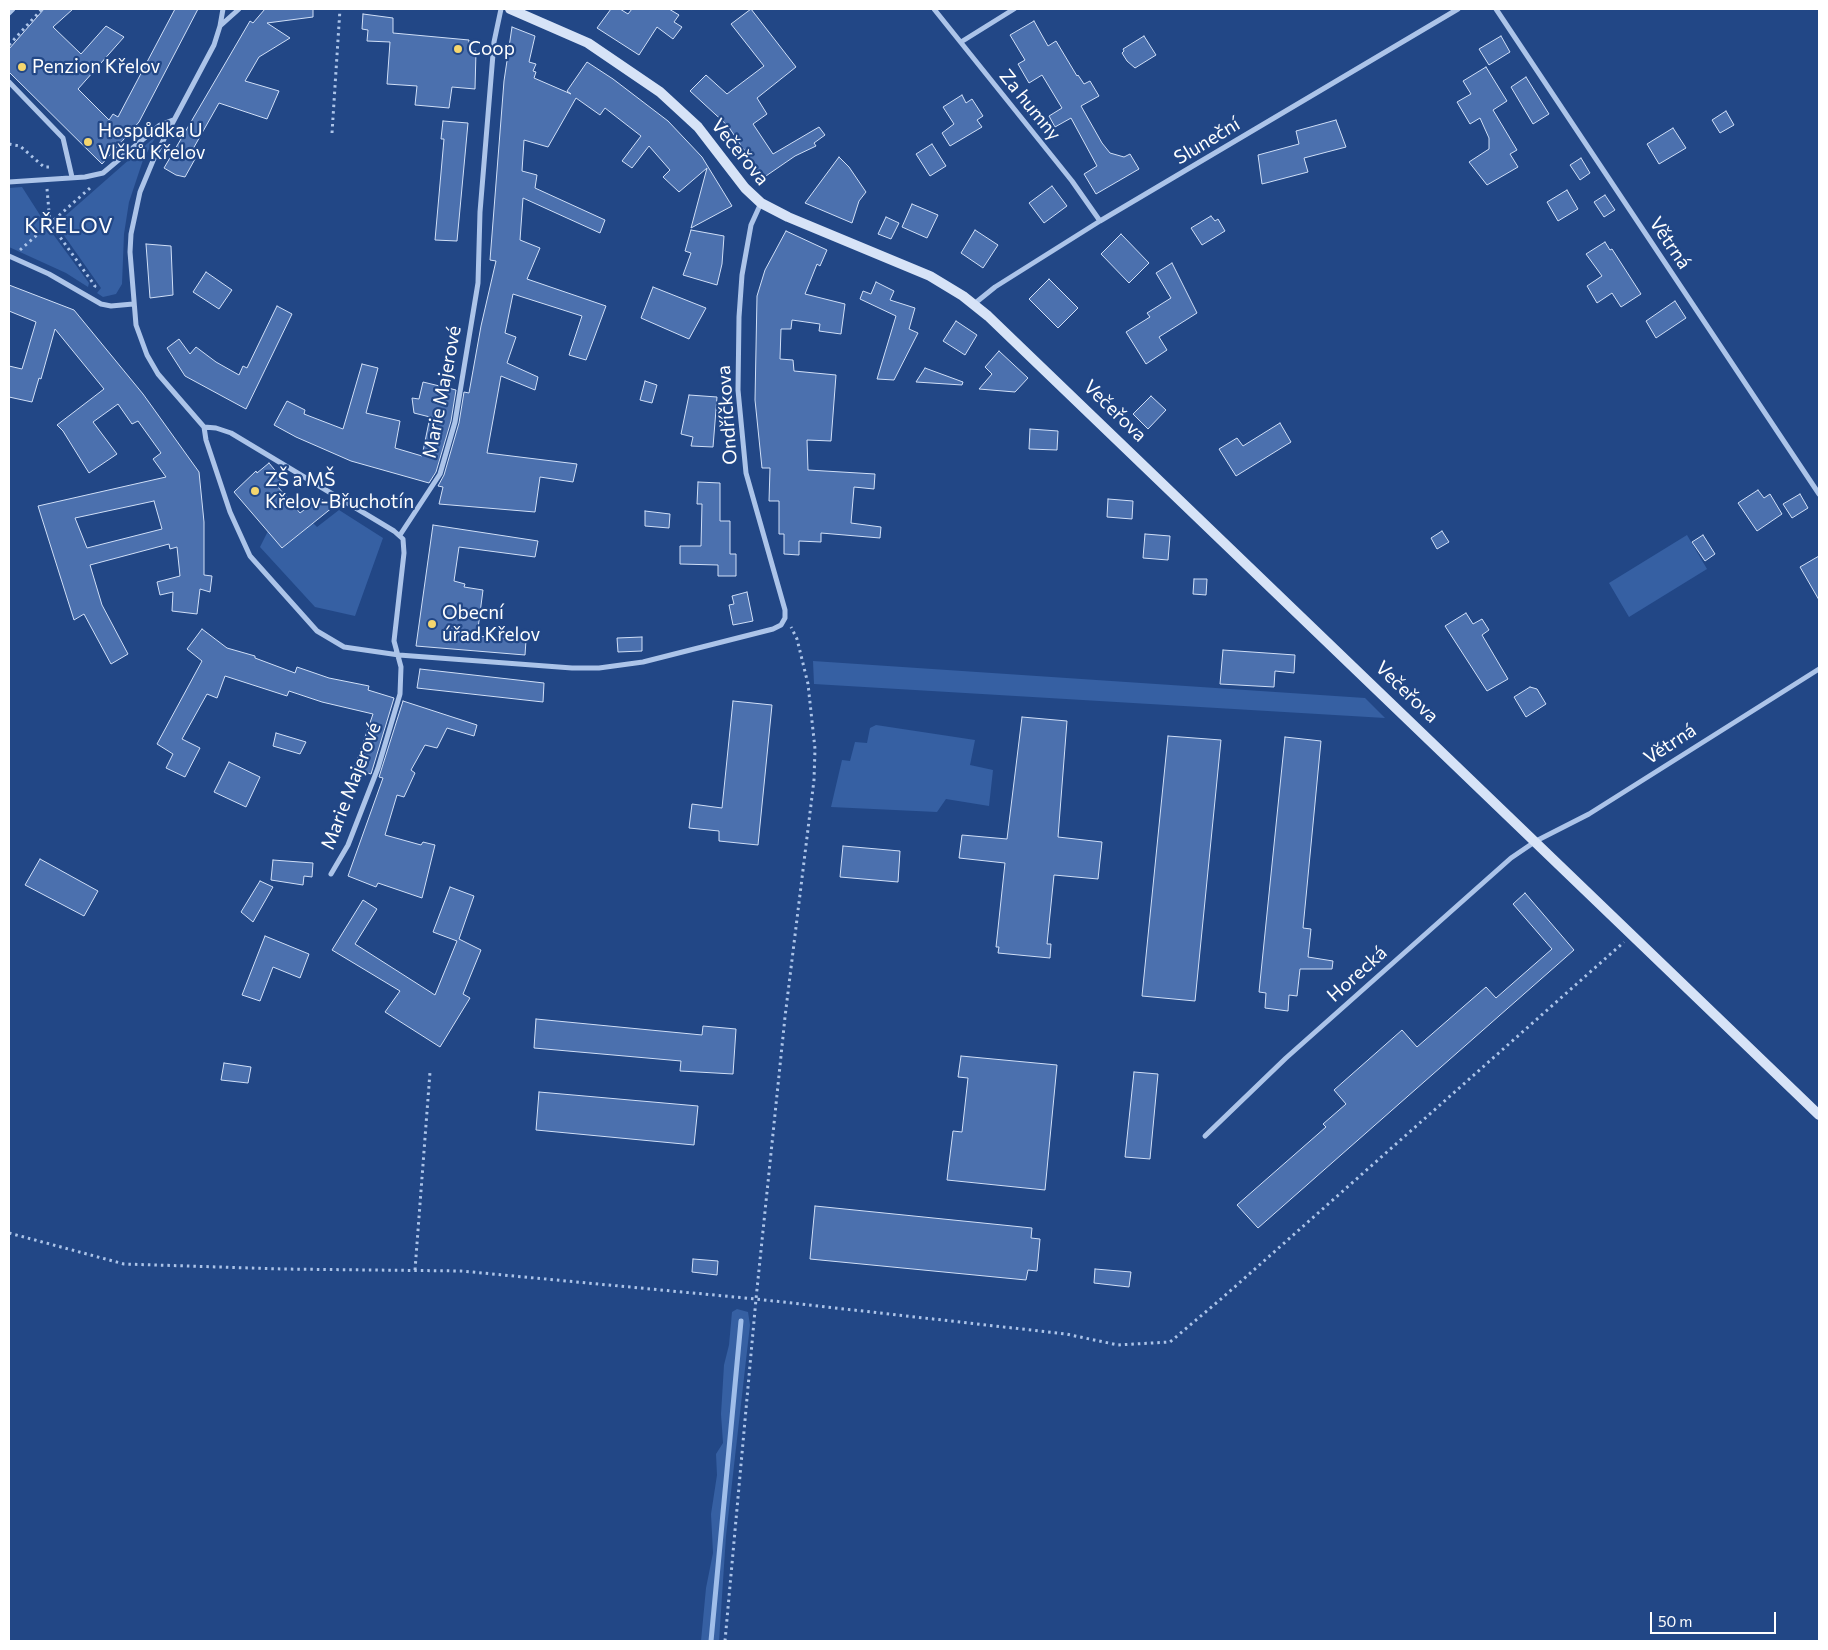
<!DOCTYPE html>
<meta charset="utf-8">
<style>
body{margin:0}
#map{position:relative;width:1828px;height:1650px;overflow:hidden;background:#224786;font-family:Commissioner,sans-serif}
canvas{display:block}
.frame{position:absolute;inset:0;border:10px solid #fff;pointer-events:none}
.scale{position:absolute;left:1650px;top:1612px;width:126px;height:22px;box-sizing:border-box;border:2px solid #fff;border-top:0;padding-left:6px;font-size:15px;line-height:18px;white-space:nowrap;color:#fff;-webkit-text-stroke:4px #224786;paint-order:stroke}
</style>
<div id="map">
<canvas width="1828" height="1650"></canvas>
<div class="frame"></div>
<div class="scale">50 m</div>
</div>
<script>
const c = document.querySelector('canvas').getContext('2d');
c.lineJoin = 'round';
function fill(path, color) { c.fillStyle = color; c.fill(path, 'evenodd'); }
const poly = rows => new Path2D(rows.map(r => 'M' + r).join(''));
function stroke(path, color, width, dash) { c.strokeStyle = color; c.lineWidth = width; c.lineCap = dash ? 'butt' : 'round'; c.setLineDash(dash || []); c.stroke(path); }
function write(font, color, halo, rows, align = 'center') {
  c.font = font + ' Commissioner,sans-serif'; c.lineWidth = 4.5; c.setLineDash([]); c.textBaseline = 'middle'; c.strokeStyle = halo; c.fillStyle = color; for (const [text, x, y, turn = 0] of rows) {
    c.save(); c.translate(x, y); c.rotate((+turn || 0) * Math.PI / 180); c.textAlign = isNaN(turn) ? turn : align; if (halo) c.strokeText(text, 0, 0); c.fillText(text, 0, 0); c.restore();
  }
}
fill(poly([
 [156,136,143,160,129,202,124,234,122,284,116,294,103,297,97,293,101,288,56,224],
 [22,187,47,226,89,283,88,287,66,273,9,247,9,188],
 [339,510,383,538,355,616,315,607,260,547,268,531,283,548,313,523,317,527],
 [1687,535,1707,569,1629,617,1609,583],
 [813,661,1365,698,1385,718,814,684],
 [876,725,975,740,970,765,993,770,989,806,946,799,937,812,831,807,842,760,850,761,855,742,867,743,870,728],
 [737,1309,748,1312,750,1325,726,1536,719,1641,701,1641,706,1588,713,1553,711,1514,717,1475,716,1454,723,1443,721,1414,724,1365,729,1345,732,1312]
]), '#3660a3');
stroke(poly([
 [711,1641,741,1321]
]), '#a0beea', 5);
const building = poly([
 [44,9,73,9,53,27,81,54,106,26,124,37,78,89,109,120,113,114,118,117,175,9,198,9,139,122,102,164,9,72,9,49,44,9],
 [265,9,313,9,313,17,267,23,290,38,259,57,245,81,279,91,267,119,219,103,189,156,195,159,185,177,176,175,164,168,250,21,253,23,265,9],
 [611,9,620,9,628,14,632,9,669,9,679,15,674,22,682,27,673,39,657,27,639,55,597,28,611,9],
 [751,9,796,67,757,98,767,114,753,124,773,154,819,127,825,135,814,143,816,146,795,156,763,178,728,126,690,91,706,75,727,94,764,66,731,24,751,9],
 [363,14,393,18,393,33,469,40,468,51,476,51,475,89,452,87,449,108,415,105,417,86,387,84,390,42,367,41,368,30,362,29,363,14],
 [1034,21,1048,46,1056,41,1077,76,1078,75,1084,84,1090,81,1099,96,1081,106,1102,143,1110,153,1124,157,1130,154,1139,169,1096,194,1084,174,1097,166,1071,118,1055,127,1049,116,1062,108,1042,75,1029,83,1018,64,1025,60,1010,35,1034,21],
 [512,27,535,36,529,62,536,64,533,71,536,72,534,78,571,94,567,91,587,62,613,79,668,121,702,157,732,206,691,228,707,168,679,192,663,177,670,170,649,146,632,168,622,161,641,136,605,108,600,115,576,98,548,147,524,140,522,171,537,175,535,188,605,220,600,233,523,198,520,240,540,248,527,279,606,306,586,360,569,355,582,316,513,294,505,333,516,337,507,363,538,377,535,390,501,376,487,453,577,464,573,482,540,477,535,512,439,504,443,487,438,486,444,475,459,423,464,392,469,393,481,326,496,261,490,260,504,81,512,27],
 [1144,36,1156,55,1135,68,1127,61,1122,53,1124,51,1123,49,1144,36],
 [1501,36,1510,52,1489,65,1479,49,1501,36],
 [1486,67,1507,101,1493,110,1517,150,1510,154,1518,167,1487,185,1469,162,1489,149,1489,138,1480,118,1470,124,1457,102,1471,94,1463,81,1486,67],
 [1526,77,1549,114,1533,124,1511,87,1526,77],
 [962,95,966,103,972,99,983,116,977,120,982,127,950,146,942,133,954,124,943,107,962,95],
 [1726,111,1734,125,1720,133,1712,120,1726,111],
 [1336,120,1346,147,1304,158,1308,172,1262,184,1258,155,1299,144,1296,131,1336,120],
 [443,121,468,123,457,241,435,240,444,139,441,139,443,121],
 [1673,128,1686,148,1659,164,1647,144,1673,128],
 [932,144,946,166,930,176,916,154,932,144],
 [839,157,849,167,866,192,859,201,852,223,805,203,839,157],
 [1581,158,1590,173,1580,180,1570,165,1581,158],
 [1052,186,1067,206,1044,223,1029,203,1052,186],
 [1567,190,1578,209,1558,221,1547,202,1567,190],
 [1605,195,1615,210,1604,217,1594,202,1605,195],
 [912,204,938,215,927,238,902,227,912,204],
 [1211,216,1215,221,1218,219,1225,231,1202,245,1191,228,1211,216],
 [886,217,899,223,891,239,878,234,886,217],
 [691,230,724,236,722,264,717,285,683,275,691,253,685,251,691,230],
 [975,230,998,245,983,268,961,253,975,230],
 [786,231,827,250,820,266,817,264,805,294,845,304,841,334,819,331,820,324,792,320,791,329,781,329,780,359,793,360,794,371,836,375,831,441,807,440,808,470,875,474,874,489,854,487,851,523,881,527,880,538,821,533,821,542,799,541,799,555,784,554,784,534,779,534,779,501,769,501,770,468,762,468,755,400,757,296,765,270,786,231],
 [1121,234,1149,263,1129,283,1101,254,1121,234],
 [1605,242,1610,250,1612,249,1641,294,1621,307,1612,293,1597,303,1587,286,1602,276,1586,254,1605,242],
 [146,244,171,246,173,295,150,298,146,244],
 [1172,263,1197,313,1159,337,1167,350,1146,364,1126,332,1150,317,1147,313,1171,298,1156,273,1172,263],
 [206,272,232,290,219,309,193,292,206,272],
 [1049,279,1078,308,1058,328,1029,299,1049,279],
 [876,282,894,291,890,300,915,308,909,329,918,333,894,380,877,379,896,316,860,299,863,291,871,294,876,282],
 [9,285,74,310,143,394,199,472,204,522,204,575,212,576,210,592,200,589,197,614,172,611,173,592,160,595,157,582,180,576,177,547,170,549,169,544,90,565,102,605,128,654,111,664,84,614,74,620,38,506,166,477,153,459,161,453,138,421,132,424,118,404,93,422,117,454,89,473,63,431,57,425,104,389,55,329,41,379,39,378,32,402,9,397,9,366,22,369,36,322,9,311,9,285],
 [154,501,162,529,87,548,75,518,154,501],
 [653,287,706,308,689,339,641,318,653,287],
 [1675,301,1686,318,1656,338,1646,321,1675,301],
 [277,306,292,314,246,409,185,376,167,348,179,339,190,354,196,347,216,362,239,375,243,366,247,368,277,306],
 [956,321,977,335,965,355,943,341,956,321],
 [999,351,1028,378,1015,392,979,389,992,374,985,367,999,351],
 [362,364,378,368,366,413,400,421,395,448,422,456,430,417,414,413,412,398,419,399,423,382,456,390,451,421,436,472,429,483,351,461,296,437,274,425,287,401,305,410,304,414,343,429,362,364],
 [925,368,963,382,962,385,916,382,925,368],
 [645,381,657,385,652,403,640,400,645,381],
 [689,395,717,397,713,447,691,446,693,437,681,434,689,395],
 [1151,396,1166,410,1148,429,1133,414,1151,396],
 [1280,423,1291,442,1236,476,1219,449,1237,438,1243,446,1280,423],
 [1030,429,1058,431,1057,450,1029,449,1030,429],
 [269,463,284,481,278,487,300,513,320,498,333,507,282,548,234,492,256,471,257,473,269,463],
 [698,482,720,483,720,521,730,521,730,554,736,554,736,576,718,576,718,565,680,564,680,546,701,546,702,504,697,504,698,482],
 [1758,490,1764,498,1770,494,1782,514,1757,531,1738,503,1758,490],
 [1800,494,1808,508,1792,518,1783,504,1800,494],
 [1108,499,1133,501,1132,519,1107,517,1108,499],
 [645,511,670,514,669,528,645,526,645,511],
 [433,525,538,541,535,557,459,547,454,581,465,584,464,587,483,590,477,636,526,640,525,655,416,646,433,525],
 [1442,531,1449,542,1437,549,1431,538,1442,531],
 [1145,534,1170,536,1168,560,1143,558,1145,534],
 [1703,535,1715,554,1705,561,1692,542,1703,535],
 [1819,556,1819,600,1800,567,1819,556],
 [1194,579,1207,579,1206,595,1193,594,1194,579],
 [747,592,753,621,733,625,729,605,734,604,732,596,747,592],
 [1466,613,1473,624,1482,619,1489,630,1482,635,1508,679,1487,691,1445,626,1466,613],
 [202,629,227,648,255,656,255,658,295,673,297,667,329,678,369,686,368,690,394,698,371,774,354,769,373,714,322,702,289,691,287,696,225,676,217,698,207,694,182,739,200,748,185,777,166,768,173,754,157,744,202,661,187,649,202,629],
 [642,637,642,651,618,652,617,638,642,637],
 [1223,650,1295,655,1294,673,1275,671,1274,687,1220,684,1223,650],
 [420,669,544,683,543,702,417,688,420,669],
 [1530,687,1537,689,1546,704,1526,717,1514,697,1530,687],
 [403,701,477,725,474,736,447,728,437,748,425,745,411,770,415,773,404,797,397,795,385,835,421,845,423,842,435,845,422,898,378,883,376,887,348,876,383,778,379,777,403,701],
 [733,701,772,705,758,845,719,841,719,831,689,828,692,804,722,808,733,701],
 [1022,717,1067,721,1058,837,1102,842,1098,879,1054,875,1047,944,1051,944,1050,958,998,953,999,947,996,947,1005,863,959,858,962,835,1007,839,1022,717],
 [276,733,306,742,300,754,273,746,276,733],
 [1168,736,1221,740,1195,1001,1142,996,1168,736],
 [1285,737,1321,741,1303,928,1311,929,1308,957,1333,961,1332,969,1300,969,1297,996,1289,995,1288,1011,1265,1008,1266,993,1259,992,1285,737],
 [229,762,260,777,246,807,214,792,229,762],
 [843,846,900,851,898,882,840,877,843,846],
 [40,859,98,891,84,916,25,885,40,859],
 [273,860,313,863,312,877,304,876,303,885,271,880,273,860],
 [260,881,273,887,253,922,241,912,260,881],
 [450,887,474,896,459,939,481,950,463,994,470,998,440,1047,385,1012,400,991,332,950,363,900,377,909,355,944,435,995,457,941,433,932,450,887],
 [1525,893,1574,950,1258,1228,1237,1205,1326,1127,1323,1124,1346,1104,1334,1090,1402,1030,1417,1047,1486,987,1496,998,1552,949,1513,904,1525,893],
 [265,936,309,954,300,978,273,967,260,1001,242,995,265,936],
 [536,1019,702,1035,703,1026,736,1029,733,1074,680,1071,681,1061,534,1048,536,1019],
 [961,1056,1057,1065,1045,1190,947,1180,953,1131,962,1132,968,1078,958,1077,961,1056],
 [224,1063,251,1067,248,1083,221,1080,224,1063],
 [1134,1072,1158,1074,1150,1159,1125,1157,1134,1072],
 [539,1092,698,1106,694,1145,536,1130,539,1092],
 [815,1206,1032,1228,1031,1238,1040,1239,1037,1271,1028,1270,1026,1280,810,1259,815,1206],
 [693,1259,718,1261,717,1275,692,1272,693,1259],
 [1095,1269,1131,1272,1129,1287,1094,1283,1095,1269]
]);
fill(building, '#4b70ae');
stroke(building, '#d0dff7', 1);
stroke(poly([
 [9,45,42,9],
 [332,133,340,9],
 [9,144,20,146,44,167,52,167],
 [47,189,50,223,95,286,93,290],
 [20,250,90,188],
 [9,1233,124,1264,282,1269,461,1271,756,1299,1066,1334,1118,1345,1170,1342,1221,1299,1624,942],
 [415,1270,430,1072],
 [725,1641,756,1299,785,1017,814,780,815,749,808,684,797,639,791,627]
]), '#acc4e9', 3, [2.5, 4]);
stroke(poly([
 [239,9,220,26,214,45,155,156,140,192,131,234,130,252,136,325,147,355,158,374,204,427,206,440,230,512,250,556,317,631,344,647,399,655,572,668,599,668,643,662,773,629,781,625,785,618,785,610,746,473,738,390,739,317,742,275,751,225,761,203],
 [934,9,1072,181,1100,221],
 [1496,9,1819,494],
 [9,13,13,9],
 [220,26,223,9],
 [961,42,1014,9],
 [9,82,63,138,72,177],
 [9,182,85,177,103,173,160,125,173,120],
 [9,256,49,274,101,304,111,306,133,304],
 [974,304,995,287,1100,221,1458,9],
 [204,427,216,428,231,433,394,531,403,539,404,553,394,641,401,667,400,694,378,768,348,845,331,874],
 [400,535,440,474,455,422,478,283,480,212,494,42,501,9],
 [1205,1136,1286,1058,1511,858,1536,841,1589,814,1819,669]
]), '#acc4e9', 5);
stroke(poly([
 [510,9,588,43,660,92,698,127,745,188,761,203,788,217,930,276,963,296,988,316,1819,1115]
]), '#d7e3f7', 10);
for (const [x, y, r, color] of [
 [458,49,5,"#f5d66e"],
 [22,67,5,"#f5d66e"],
 [88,142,5,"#f5d66e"],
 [255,491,5,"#f5d66e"],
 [432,624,5,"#f5d66e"]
]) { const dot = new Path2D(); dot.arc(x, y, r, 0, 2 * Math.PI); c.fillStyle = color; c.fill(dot); stroke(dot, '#224786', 2); }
write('19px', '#fff', '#224786', [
 ["Coop",468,49],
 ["Penzion Křelov",32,67],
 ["Hospůdka U",98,131],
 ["Vlčků Křelov",98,153],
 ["ZŠ a MŠ",265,480],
 ["Křelov-Břuchotín",265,502],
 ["Obecní",442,613],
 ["úřad Křelov",442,635]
], 'left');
write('19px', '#fff', '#224786', [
 ["Za humny",1030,105,51],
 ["Sluneční",1207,141,-31],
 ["Večeřova",740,152,51],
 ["Větrná",1670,243,56],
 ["Marie Majerové",442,392,-79],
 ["Večeřova",1115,411,44],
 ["Ondříčkova",727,415,-94],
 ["Večeřova",1407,692,44],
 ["Větrná",1670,744,-33],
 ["Marie Majerové",351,786,-69],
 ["Horecká",1357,974,-42]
]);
c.letterSpacing = '1px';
write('21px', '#fff', '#224786', [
 ["KŘELOV",69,226]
]);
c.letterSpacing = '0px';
</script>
